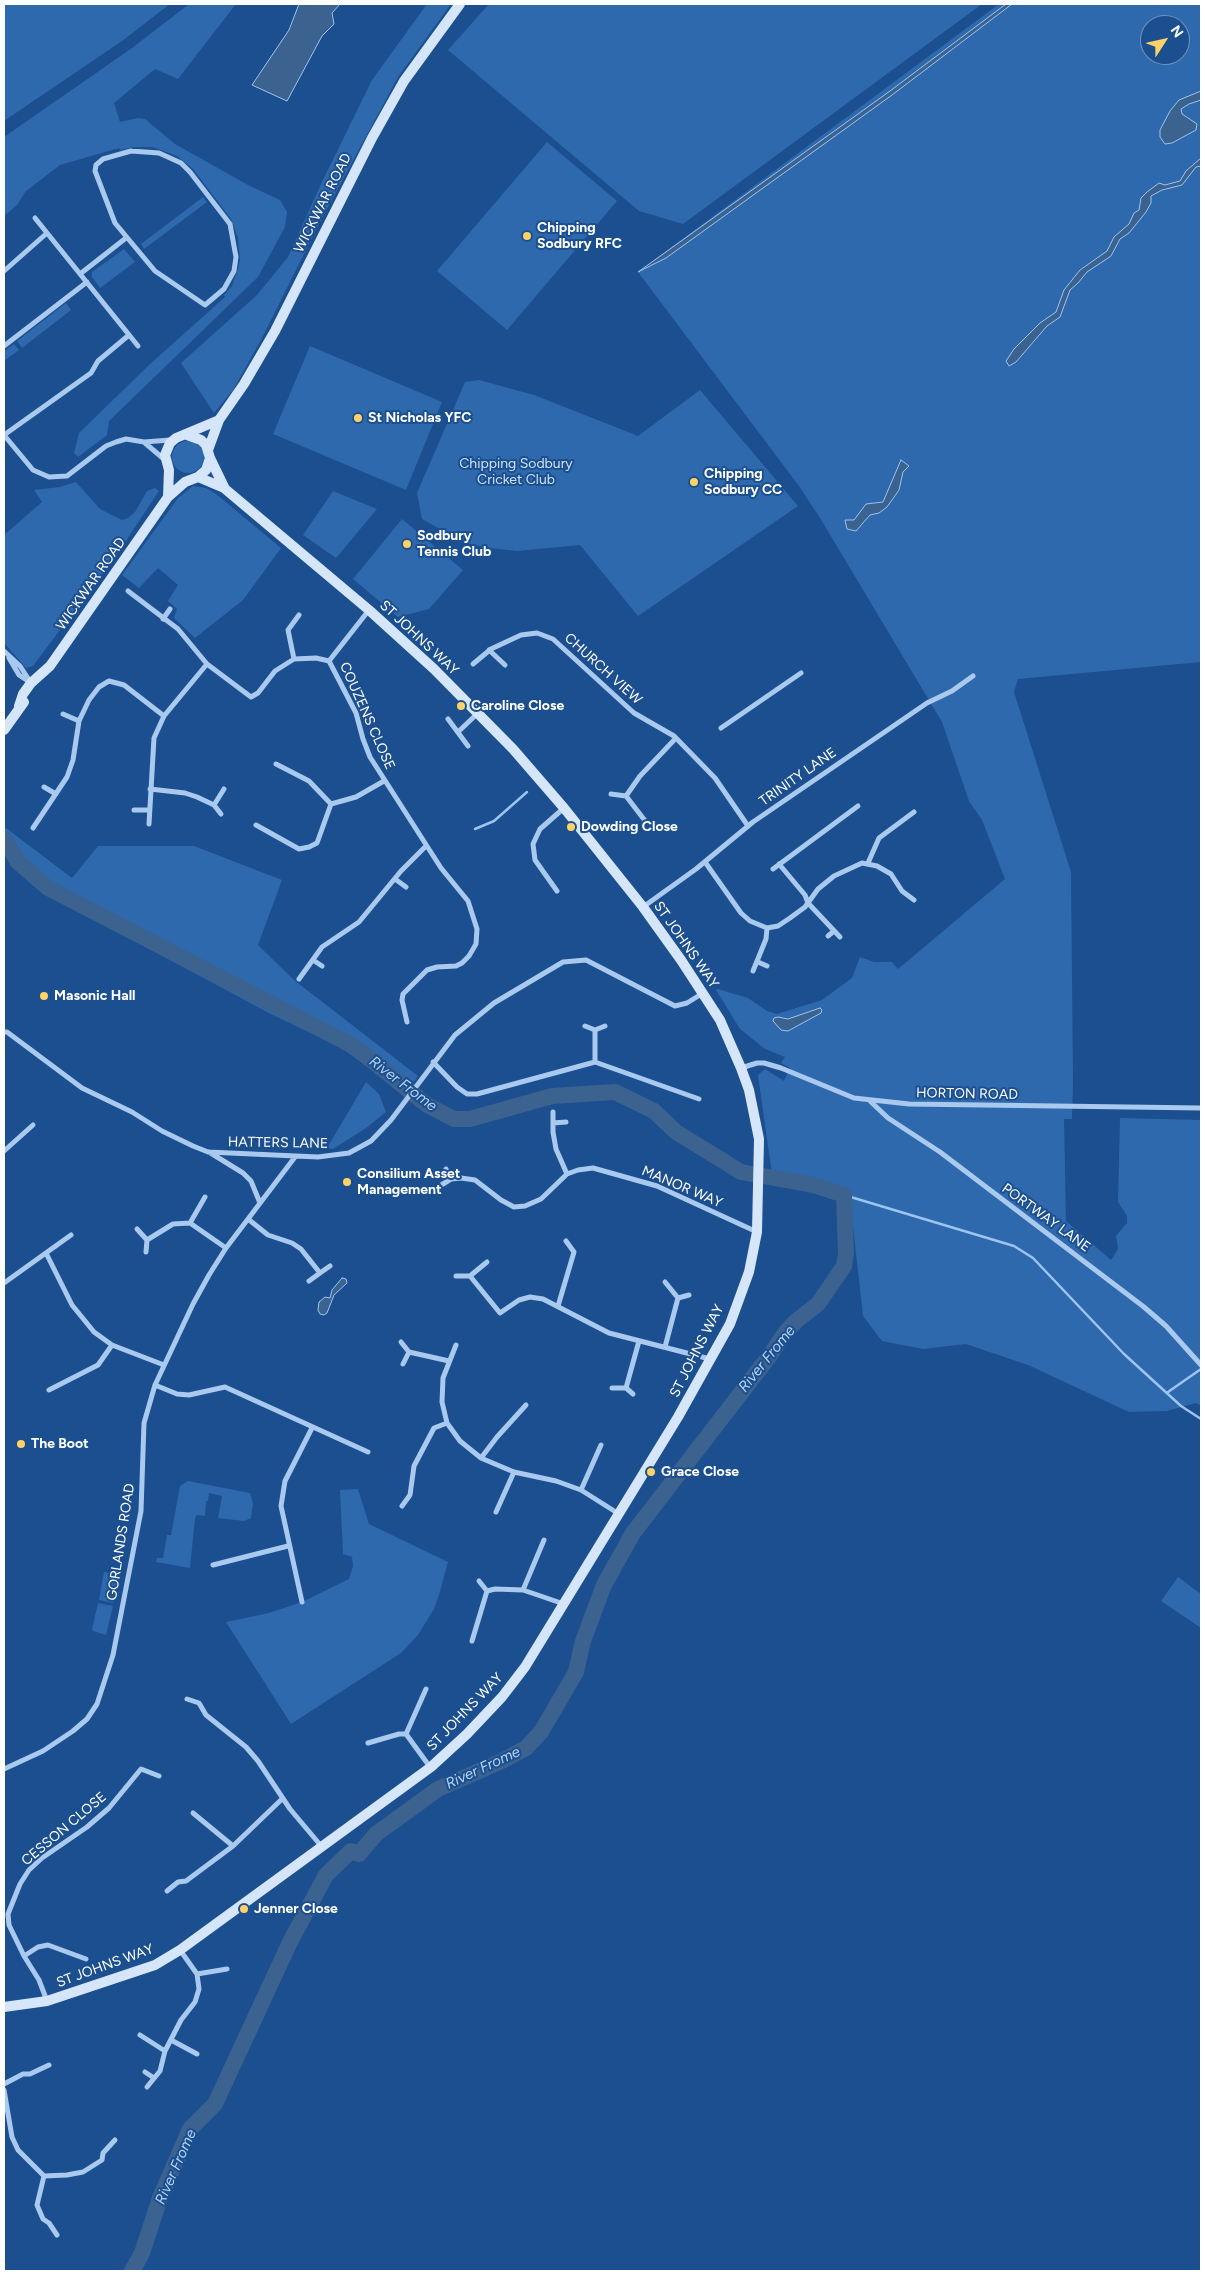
<!DOCTYPE html>
<style>
body{margin:0}
#map{position:relative;width:1205px;height:2275px;overflow:hidden;background:#1b4f8f;font-family:Figtree,sans-serif}
canvas{display:block}
.frame{position:absolute;inset:0;border:5px solid #fff;pointer-events:none}
.north{position:absolute;left:1140px;top:15px;width:50px;height:50px;box-sizing:border-box;background:#1b4f8f;border:1px solid #7695bc;border-radius:50%;rotate:55deg;font-size:14px;font-weight:700;line-height:20px;text-align:center;color:#fff}
.north::after{content:'';display:block;margin:auto;width:18px;height:22px;background:#ffd166;clip-path:polygon(50% 0,100% 100%,50% 72%,0 100%)}
</style>
<div id="map">
<canvas width="1205" height="2275"></canvas>
<div class="frame"></div>
<div class="north">N</div>
</div>
<script>
const c = document.querySelector('canvas').getContext('2d');
c.lineJoin = 'round';
function fill(path, color) { c.fillStyle = color; c.fill(path, 'evenodd'); }
const poly = rows => new Path2D(rows.map(r => 'M' + r).join(''));
function stroke(path, color, width, dash) { c.strokeStyle = color; c.lineWidth = width; c.lineCap = dash ? 'butt' : 'round'; c.setLineDash(dash || []); c.stroke(path); }
function write(font, color, halo, rows, align = 'center') {
  c.font = font + ' Figtree,sans-serif'; c.lineWidth = 4; c.setLineDash([]); c.textBaseline = 'middle'; c.strokeStyle = halo; c.fillStyle = color; for (const [text, x, y, turn = 0] of rows) {
    c.save(); c.translate(x, y); c.rotate((+turn || 0) * Math.PI / 180); c.textAlign = isNaN(turn) ? turn : align; if (halo) c.strokeText(text, 0, 0); c.fillText(text, 0, 0); c.restore();
  }
}
fill(poly([
 [4,4,170,4,122,41,4,121],
 [189,4,236,4,178,79,155,69,114,103,120,122,138,118,145,119,175,144,248,185,280,200,287,212,285,227,258,277,109,421,107,435,78,457,74,453,79,433,149,365,225,297,224,295,232,286,238,269,240,259,238,238,231,219,193,169,177,156,153,147,134,147,120,150,119,148,60,165,26,191,17,205,4,216,4,137,132,48],
 [427,4,451,4,398,77,320,222,261,340,233,390,214,413,181,363,257,295,288,257,322,182,372,80],
 [489,4,982,4,683,224,639,211,448,50],
 [999,4,1201,4,1201,662,1018,679,1014,692,1071,872,1073,1082,1072,1119,1064,1119,1066,1221,1111,1260,1118,1249,1116,1236,1127,1223,1127,1216,1118,1202,1120,1118,1201,1120,1201,1406,1196,1403,1167,1411,1129,1412,1028,1365,966,1344,923,1349,882,1341,863,1316,851,1208,852,1195,820,1183,772,1174,758,1075,765,1069,784,1081,790,1068,781,1063,785,1057,765,1049,740,1029,716,990,718,989,748,998,767,1011,777,1014,822,1000,852,978,860,957,874,962,892,962,898,969,1005,879,982,820,969,801,942,722,820,518,799,486,638,272],
 [1150,25,1180,25,1180,55,1150,55],
 [547,142,617,201,507,330,437,271],
 [203,197,207,202,144,249,141,244],
 [124,249,135,262,100,288,92,277,92,272],
 [66,303,71,310,22,348,17,341],
 [14,344,19,350,4,361,4,351],
 [310,346,442,402,406,490,273,434],
 [479,380,534,395,638,436,700,390,798,506,638,616,580,545,517,551,490,548,465,543,422,519,417,493,465,382],
 '172 457a16 16 0 1 1 32 0a16 16 0 1 1-32 0Z',
 [76,482,100,509,122,520,128,518,135,512,147,491,155,488,159,491,122,547,33,666,26,668,4,643,4,535,42,502,34,490,60,487],
 [193,486,206,488,216,494,281,548,243,600,195,638,174,618,177,609,168,601,178,585,158,568,139,588,122,575,178,498],
 [333,491,377,509,336,558,303,535],
 [402,519,463,570,429,609,398,617,353,579],
 [6,828,72,878,98,846,194,846,282,880,258,945,294,980,418,1076,405,1094,340,1047,269,1013,47,894,15,865,4,847,4,829],
 [366,1082,379,1094,386,1112,366,1128,333,1149,327,1148],
 [188,1481,250,1493,253,1503,251,1518,244,1521,218,1518,222,1496,209,1493,208,1501,206,1501,205,1516,197,1515,195,1518,190,1568,156,1562,157,1558,163,1558,167,1535,171,1535,180,1486],
 [358,1489,369,1524,448,1562,439,1595,434,1609,418,1635,401,1653,291,1724,226,1622,269,1613,302,1602,349,1579,353,1566,352,1557,343,1554,340,1490],
 [104,1572,118,1575,113,1603,99,1600],
 [1178,1577,1201,1594,1201,1628,1161,1601],
 [98,1603,113,1606,106,1635,93,1631,92,1629]
]), '#2e69ad');
const water = poly([
 [299,4,340,4,332,13,334,24,322,36,287,101,252,85,289,30,299,4],
 [1006,4,1012,4,892,95,666,258,638,272,890,91,1006,4],
 [1201,91,1201,100,1189,104,1181,109,1182,114,1197,124,1196,130,1172,143,1165,144,1160,137,1160,130,1170,111,1179,100,1201,91],
 [1201,158,1201,166,1196,167,1182,185,1162,190,1151,196,1151,203,1146,212,1129,233,1120,239,1111,256,1087,272,1078,283,1070,290,1060,317,1047,326,1016,362,1009,366,1006,361,1014,349,1040,323,1056,312,1064,290,1080,270,1107,251,1114,237,1129,224,1134,213,1139,210,1141,198,1147,192,1159,183,1165,185,1180,181,1186,171,1201,158],
 [901,460,909,466,903,472,899,490,887,507,879,513,870,515,856,531,847,529,845,520,854,520,866,504,883,502,901,460],
 [820,1008,822,1010,821,1013,788,1031,781,1030,773,1021,774,1018,778,1017,788,1019,820,1008],
 [342,1278,346,1279,347,1283,334,1295,327,1313,324,1315,320,1314,318,1310,319,1302,325,1297,330,1298,332,1290,342,1278]
]);
fill(water, '#3c6290');
stroke(water, '#9cc4f0', 1);
stroke(poly([
 [475,829,494,821,527,792],
 [844,1195,1014,1246,1033,1258,1124,1354,1181,1406,1201,1419],
 [1168,1392,1201,1369]
]), '#9cc4f0', 2.5);
stroke(poly([
 [4,839,18,862,48,888,355,1047,427,1105,454,1119,470,1119,552,1096,615,1092,654,1111,676,1132,741,1172,813,1185,844,1195,846,1253,844,1266,818,1304,796,1321,785,1333,768,1358,633,1533,604,1585,583,1641,576,1672,541,1732,526,1748,502,1761,438,1789,376,1834,359,1854,351,1851,326,1875,290,1942,215,2104,190,2129,160,2198,142,2253,132,2271]
]), '#3c6290', 16);
stroke(poly([
 [131,151,159,153,181,163,190,172,230,224,236,257,234,271,224,289,205,305,155,271,115,223,95,171,96,165,103,159,131,151],
 [35,218,138,346],
 [4,271,47,233],
 [80,274,126,238],
 [4,346,87,282],
 [4,435,33,470,49,477,67,476,106,446,116,442,126,439,144,442,170,440],
 [4,435,91,373,98,361,129,335],
 [145,443,165,460],
 [128,591,178,629,207,664,251,697,258,693,275,671,294,659,316,658,329,661,356,713,363,739,370,757,441,868,468,901,477,929,476,944,469,956,462,963,456,966,437,967,427,970,403,994,402,1000,407,1022],
 [163,619,170,609],
 [489,650,505,665],
 [4,651,20,666,31,683],
 [9,658,19,675,31,683],
 [294,659,288,630,299,615],
 [329,661,369,610],
 [473,664,491,649,521,635,537,633,553,639,634,713,674,736,715,778,748,826],
 [63,714,79,721],
 [448,719,468,746],
 [721,728,801,673],
 [458,732,478,713],
 [276,764,309,781,331,804],
 [44,787,56,794],
 [150,789,185,793,197,797,214,805,221,814],
 [611,794,626,796,646,822],
 [626,796,640,776,676,738],
 [214,805,224,789],
 [134,810,148,810],
 [149,824,154,738,164,716,207,664],
 [256,825,299,849,309,847,317,843,331,804,356,797,384,781],
 [33,828,67,777,73,760,79,721,89,700,99,687,109,681,124,685,164,716],
 [705,862,741,913,750,921,767,928,778,926,790,918,805,907,818,889,834,876,862,863,877,866,891,874,902,891,914,900],
 [868,863,879,838,914,812],
 [779,864,805,895,808,903,840,937],
 [773,869,858,806],
 [395,879,406,887],
 [557,891,535,860,533,844,540,829,564,808],
 [643,907,696,869,753,822,927,703,952,691,973,676],
 [828,936,834,931],
 [313,960,322,966],
 [758,962,767,966],
 [753,971,766,939,767,928],
 [299,979,322,947,359,922,401,871,426,846],
 [585,1026,595,1030,605,1026],
 [595,1030,595,1062],
 [4,1032,7,1032,82,1088,132,1112,162,1131,193,1146,208,1152,318,1157,349,1153,371,1141,391,1120,455,1035,494,1003,563,962,586,960,675,1006,687,1003,703,993],
 [433,1062,457,1087,467,1094,477,1094,595,1062,699,1099],
 [741,1068,757,1063,764,1063,781,1068,854,1098,909,1104,1201,1108],
 [870,1101,888,1118,940,1152,1144,1307,1166,1326,1201,1365],
 [553,1112,553,1132,556,1149,567,1174],
 [553,1123,566,1122],
 [4,1151,33,1125],
 [209,1152,243,1173,251,1181,260,1203],
 [446,1169,451,1179],
 [430,1192,451,1179,461,1178,475,1180,501,1200,514,1207,525,1206,541,1199,567,1174,578,1170,593,1168,657,1186,757,1232],
 [248,1219,268,1235,292,1243,301,1249,320,1273,330,1266],
 [190,1223,205,1197],
 [137,1229,147,1240],
 [146,1252,147,1240,173,1224,190,1223,226,1248],
 [46,1253,72,1305,94,1332,112,1345,164,1365],
 [456,1276,470,1276,487,1262],
 [470,1276,500,1313,519,1300,530,1297,543,1299,609,1333,710,1359],
 [309,1281,320,1273],
 [665,1282,678,1298,689,1295],
 [4,1283,71,1235],
 [558,1306,574,1252,566,1241],
 [401,1342,409,1352,403,1364],
 [456,1345,443,1378,442,1402,447,1423,460,1441,481,1458,495,1464,514,1472,556,1481,581,1490,619,1514],
 [665,1347,678,1298],
 [409,1352,449,1361],
 [155,1385,177,1394,189,1395,225,1387,368,1452],
 [612,1388,626,1388],
 [49,1390,98,1365,112,1345],
 [633,1394,626,1388,639,1341],
 [481,1458,497,1437,526,1405],
 [581,1490,601,1445],
 [402,1506,410,1495,414,1466,434,1428,447,1423],
 [496,1512,514,1472],
 [213,1565,288,1546],
 [479,1581,487,1591],
 [523,1590,544,1540],
 [302,1602,281,1506,285,1481,312,1428],
 [472,1641,487,1591,495,1589,523,1590,564,1604],
 [187,1699,199,1703,206,1715,246,1747,258,1761,290,1809,322,1847],
 [406,1734,426,1689],
 [368,1743,399,1734,406,1734,430,1767],
 [4,1769,43,1751,73,1731,87,1719,97,1704,113,1655,141,1511,144,1423,155,1385,193,1304,209,1275,226,1248,295,1157],
 [193,1813,233,1846],
 [167,1891,178,1882,186,1881,233,1846,282,1799],
 [24,1956,38,1947,48,1945,86,1959],
 [197,1974,227,1969],
 [47,2001,39,1980,24,1956,9,1925,8,1914,20,1884,29,1870,42,1858,87,1827,109,1808,141,1769,159,1776],
 [140,2035,165,2051],
 [171,2040,197,2054],
 [145,2072,154,2078],
 [4,2084,23,2074,30,2074,49,2065],
 [147,2087,160,2071,165,2051,181,2020,195,2002,199,1989,197,1974,180,1950],
 [4,2090,12,2137,18,2150,44,2176,67,2175,83,2172,102,2160,103,2153,115,2140],
 [44,2176,37,2205,43,2219,49,2223,57,2235]
]), '#a9c9ee', 5);
stroke(poly([
 [208,450,219,420,244,384,275,331,372,138,404,81,460,4],
 [210,458,224,487],
 [168,497,169,470,165,455,170,443,176,438,219,420],
 [19,706,23,694,31,683,50,666,168,497,185,482,198,477,206,470,210,458,206,445,201,440,187,435],
 [4,730,24,702],
 [4,2007,47,2001,155,1965,180,1950,431,1767,467,1734,502,1697,525,1667,678,1417,730,1324,749,1272,757,1232,759,1139,749,1090,741,1068,720,1020,681,960,643,907,564,808,513,749,434,669,369,610,224,488,198,477]
]), '#d6e6fa', 10);
for (const [x, y, r, color] of [
 [527,236,5,"#ffd166"],
 [358,418,5,"#ffd166"],
 [694,482,5,"#ffd166"],
 [407,544,5,"#ffd166"],
 [461,706,5,"#ffd166"],
 [571,827,5,"#ffd166"],
 [44,996,5,"#ffd166"],
 [347,1182,5,"#ffd166"],
 [21,1444,5,"#ffd166"],
 [651,1472,5,"#ffd166"],
 [244,1909,5,"#ffd166"]
]) { const dot = new Path2D(); dot.arc(x, y, r, 0, 2 * Math.PI); c.fillStyle = color; c.fill(dot); stroke(dot, '#1b4f8f', 2); }
write('14px', '#fff', '#1b4f8f', [
 ["WICKWAR ROAD",323,203,-63],
 ["WICKWAR ROAD",91,584,-55],
 ["ST JOHNS WAY",419,638,43],
 ["CHURCH VIEW",603,669,42],
 ["COUZENS CLOSE",367,716,66],
 ["TRINITY LANE",798,777,-35],
 ["ST JOHNS WAY",686,945,55],
 ["HORTON ROAD",967,1094,1],
 ["HATTERS LANE",278,1143,1],
 ["MANOR WAY",682,1187,23],
 ["PORTWAY LANE",1046,1218,36],
 ["ST JOHNS WAY",697,1351,-63],
 ["GORLANDS ROAD",121,1542,-81],
 ["ST JOHNS WAY",465,1712,-46],
 ["CESSON CLOSE",64,1829,-40],
 ["ST JOHNS WAY",105,1966,-20]
]);
write('bold 14px', '#fff', '#1b4f8f', [
 ["Chipping",537,228],
 ["Sodbury RFC",537,244],
 ["St Nicholas YFC",368,418],
 ["Chipping",704,474],
 ["Sodbury CC",704,490],
 ["Sodbury",417,536],
 ["Tennis Club",417,552],
 ["Caroline Close",471,706],
 ["Dowding Close",581,827],
 ["Masonic Hall",54,996],
 ["Consilium Asset",357,1174],
 ["Management",357,1190],
 ["The Boot",31,1444],
 ["Grace Close",661,1472],
 ["Jenner Close",254,1909]
], 'left');
write('14px', '#cfe3fa', '#1b4f8f', [
 ["Chipping Sodbury",516,464],
 ["Cricket Club",516,480]
]);
write('italic 15px', '#b5d3f5', '#1b4f8f', [
 ["River Frome",403,1084,37],
 ["River Frome",767,1359,-51],
 ["River Frome",483,1768,-25],
 ["River Frome",176,2167,-66]
]);
</script>
